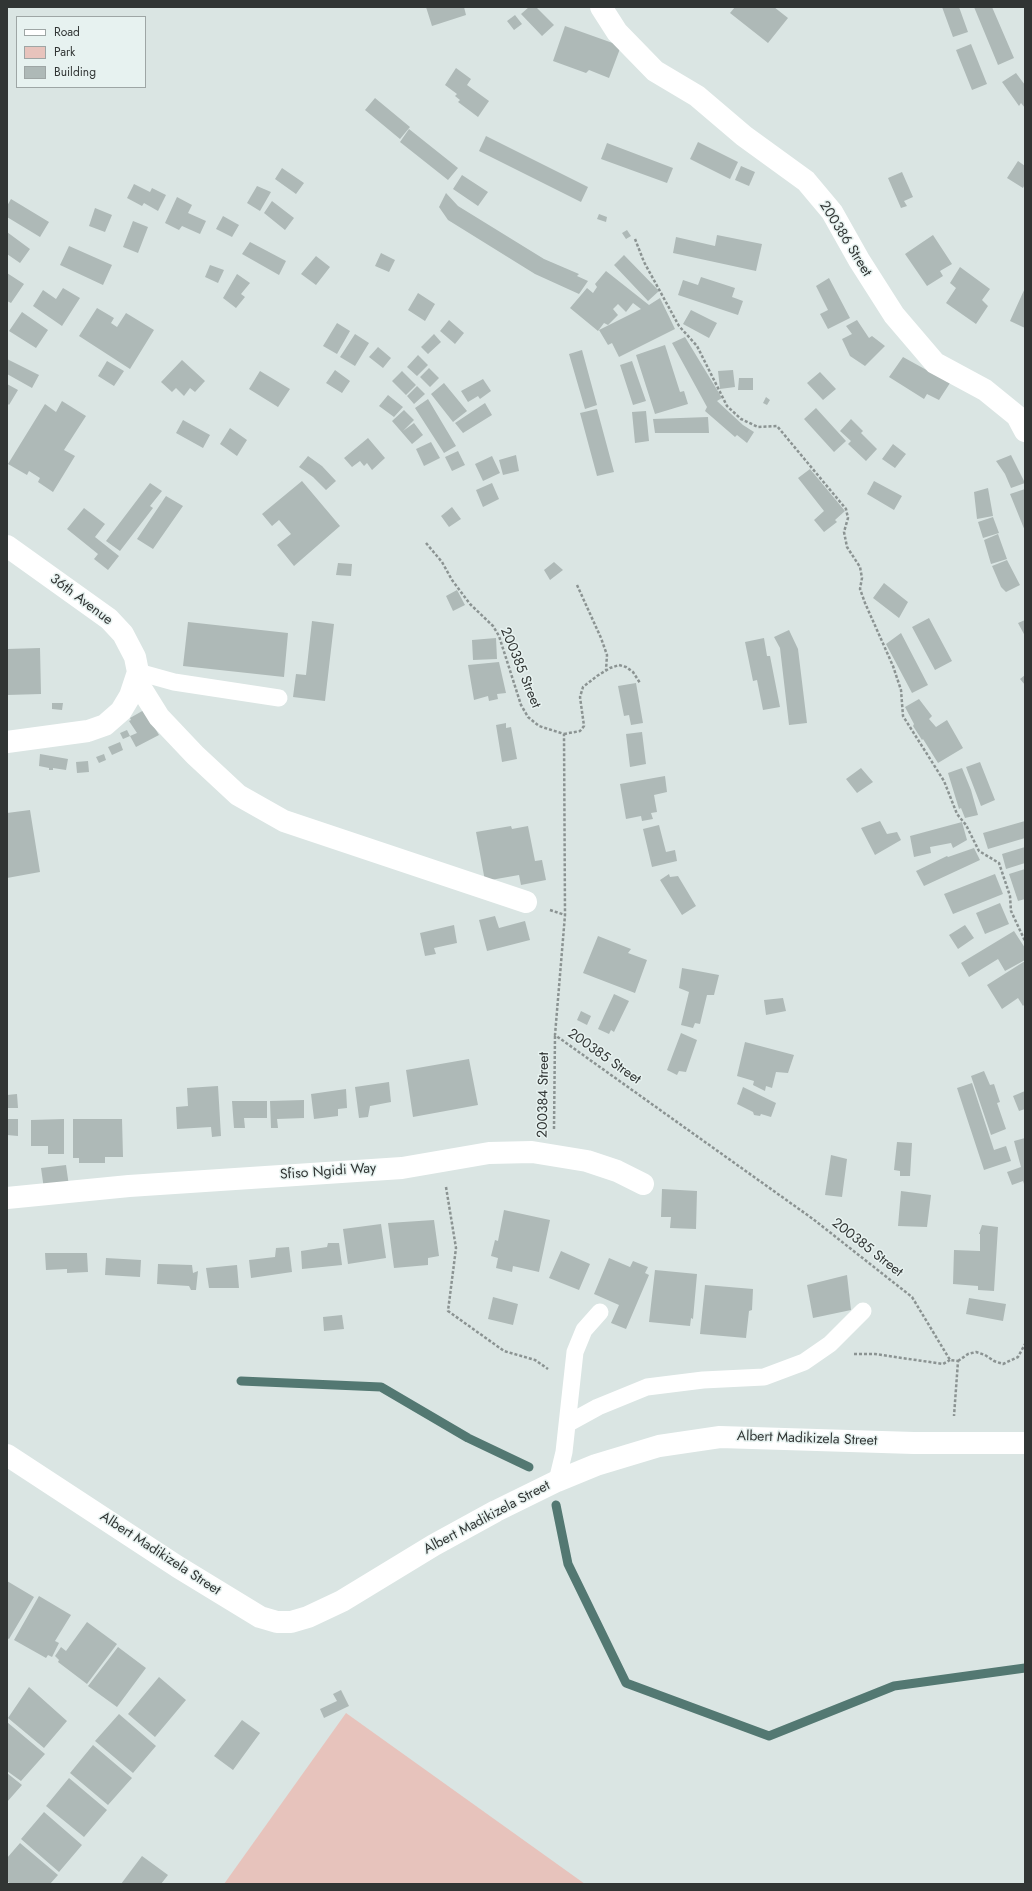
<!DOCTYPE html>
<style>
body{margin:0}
#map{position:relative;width:1032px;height:1891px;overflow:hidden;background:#dae5e3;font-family:Jost,sans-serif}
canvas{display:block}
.frame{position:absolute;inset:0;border:8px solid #313534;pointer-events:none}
.legend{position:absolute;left:16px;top:16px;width:130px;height:72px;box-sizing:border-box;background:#e7f2f0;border:1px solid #9ea6a5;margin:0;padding:5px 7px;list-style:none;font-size:12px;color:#313534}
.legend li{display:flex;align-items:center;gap:8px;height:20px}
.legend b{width:20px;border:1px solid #9ea6a5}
</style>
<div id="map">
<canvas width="1032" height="1891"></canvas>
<div class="frame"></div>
<ul class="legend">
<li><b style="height:5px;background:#fff"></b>Road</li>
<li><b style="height:11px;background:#e7c3bc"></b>Park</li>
<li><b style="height:11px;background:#aeb9b7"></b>Building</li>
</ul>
</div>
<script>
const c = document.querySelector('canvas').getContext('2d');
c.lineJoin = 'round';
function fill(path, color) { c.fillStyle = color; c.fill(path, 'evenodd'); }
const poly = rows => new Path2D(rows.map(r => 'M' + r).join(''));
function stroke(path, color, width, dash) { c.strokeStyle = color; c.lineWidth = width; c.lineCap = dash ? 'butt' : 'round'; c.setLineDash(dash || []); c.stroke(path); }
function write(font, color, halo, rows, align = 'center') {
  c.font = font + ' Jost,sans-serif'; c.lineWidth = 3; c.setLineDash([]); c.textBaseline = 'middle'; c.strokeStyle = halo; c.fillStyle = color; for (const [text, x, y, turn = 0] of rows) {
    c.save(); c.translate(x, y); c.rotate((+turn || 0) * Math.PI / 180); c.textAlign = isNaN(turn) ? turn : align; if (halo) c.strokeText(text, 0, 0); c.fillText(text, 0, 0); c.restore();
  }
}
fill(poly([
 [346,1713,585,1884,224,1884]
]), '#e7c3bc');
stroke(poly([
 [241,1381,381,1387,468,1438,529,1467],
 [556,1505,568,1564,626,1683,769,1736,894,1686,1025,1668]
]), '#537872', 9);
fill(poly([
 [426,7,464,7,466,15,432,26],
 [529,7,536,7,554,25,542,36,521,14],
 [735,7,774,7,788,18,768,43,730,13],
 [942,7,959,7,968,32,953,37],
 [974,7,992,7,1014,58,998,65],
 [515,15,522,24,514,30,507,21],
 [565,26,621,46,609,78,589,70,586,73,553,61],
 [971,44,987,84,972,90,956,50],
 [456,68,471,79,467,85,489,101,478,117,458,102,460,100,455,96,457,94,445,85],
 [1016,73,1025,85,1025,108,1021,103,1019,106,1002,82],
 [375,98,410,127,400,139,365,110],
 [409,129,458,168,448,180,400,142],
 [486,136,588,187,581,202,479,151],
 [698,142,738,162,730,179,690,159],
 [607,143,673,168,667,183,601,159],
 [1018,161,1025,166,1025,184,1023,188,1007,178],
 [741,166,755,172,749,186,735,180],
 [282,168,304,183,296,194,275,179],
 [902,172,913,197,904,201,907,206,901,208,888,178],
 [462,175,488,192,478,206,453,189],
 [134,184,150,192,152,188,166,195,158,211,144,203,142,206,127,198],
 [257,186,271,192,260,211,247,203],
 [446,193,458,206,544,259,579,274,577,276,588,281,579,294,535,274,448,220,439,207],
 [177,197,192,205,188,213,206,221,200,234,182,226,179,230,165,223],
 [11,199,49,222,40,237,7,217,7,206],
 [272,201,294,218,285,230,264,213],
 [95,208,112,215,105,232,89,226],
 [599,214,607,217,606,222,597,219],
 [223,216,239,225,232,237,216,229],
 [133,221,148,227,138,253,123,247],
 [627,230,631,236,626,239,622,233],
 [7,232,30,249,20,263,7,254],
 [717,235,762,244,756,271,673,253,676,237,715,246],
 [933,235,952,264,940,271,943,276,927,286,905,254],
 [250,242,286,261,279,275,242,254],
 [69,246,112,265,103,285,60,265],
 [381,253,395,260,389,272,375,266],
 [624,255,659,291,648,301,614,265],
 [316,256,330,267,316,285,301,274],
 [210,265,224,270,218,283,205,277],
 [960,267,990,289,982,300,988,306,976,324,946,303,956,288,950,283],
 [606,271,649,305,660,298,675,329,619,357,612,343,608,345,599,330,641,309,633,303,626,312,618,304,613,309,618,315,608,325,604,323,598,331,570,308,587,288,593,293,597,287,595,284],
 [7,273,24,284,11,303,7,301],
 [237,274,250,283,241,294,245,297,236,308,223,298],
 [701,277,735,288,732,297,743,301,738,315,678,295,683,280,698,285],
 [829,278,850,318,828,329,820,314,828,310,816,286],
 [63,288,80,298,62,326,33,306,43,290,56,299],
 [1025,288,1025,328,1010,321],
 [418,293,435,304,425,321,408,310],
 [97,308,114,318,111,323,117,327,126,313,154,330,130,369,79,336],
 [691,310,717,323,709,338,683,324],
 [22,312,48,330,36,348,9,331],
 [449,320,464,333,455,344,440,331],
 [857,320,869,338,872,336,885,346,865,366,850,356,842,339,852,334,846,326],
 [337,323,350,331,337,354,323,346],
 [355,334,369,343,355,366,340,357],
 [434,334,441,342,428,354,421,347],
 [685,337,722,398,717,401,743,425,754,432,747,443,737,435,735,437,705,411,707,407,672,343],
 [665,345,680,392,684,391,688,404,655,414,636,355],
 [378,347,391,358,383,368,369,357],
 [582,350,597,405,585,409,569,354],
 [418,355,428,365,417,376,407,367],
 [903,357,950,383,939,400,927,394,924,399,889,377],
 [7,359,39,375,32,388,7,374],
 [182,360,205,381,195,392,190,388,184,396,176,388,172,392,161,382],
 [107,361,124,371,114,386,98,376],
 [632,361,646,401,633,405,620,365],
 [429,368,439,378,430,387,420,377],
 [335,370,350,381,342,393,326,383],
 [733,370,735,387,720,389,718,371],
 [260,371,290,389,278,407,249,389],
 [402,371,416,385,406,395,392,381],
 [820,372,836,389,823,400,807,383],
 [739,378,753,378,753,390,738,390],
 [483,379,491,391,480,399,478,396,468,402,461,391],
 [444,383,467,411,453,422,431,394],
 [7,384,18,390,9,405,7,403],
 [417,386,425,394,414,404,407,396],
 [388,395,403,407,394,417,379,406],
 [766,397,770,400,767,405,763,403],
 [428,399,456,446,444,453,415,408],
 [62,401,86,416,64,450,75,456,53,492,38,482,40,478,29,471,27,475,8,464,45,404,56,412],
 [485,403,492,415,463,433,455,423],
 [816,408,846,441,834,452,804,419],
 [597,409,614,472,597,476,580,413],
 [404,410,414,420,403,431,414,423,423,435,412,444,392,421],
 [646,411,649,441,635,443,632,412],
 [708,417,709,433,655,433,653,419],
 [851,419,863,431,861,433,877,449,866,461,848,444,851,441,840,431],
 [183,420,210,435,203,448,176,433],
 [230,428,247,440,237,456,220,444],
 [368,438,385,458,372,470,367,463,364,466,360,461,352,467,344,458],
 [431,442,440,458,424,466,416,449],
 [893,444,906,454,895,468,882,459],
 [458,451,465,465,452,471,445,457],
 [516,455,519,471,503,475,499,460],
 [1011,455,1025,483,1011,488,1005,474,996,461],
 [308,456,322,466,336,481,326,490,313,477,299,467],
 [492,456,500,473,483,481,475,464],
 [810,469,845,511,835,520,837,522,824,532,814,520,824,511,798,478],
 [302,481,340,526,294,566,277,545,291,534,279,520,272,526,262,514],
 [874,481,902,496,894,510,867,494],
 [150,483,162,491,150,506,153,508,120,551,106,541],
 [492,483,499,499,483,507,476,490],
 [988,488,993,516,977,519,974,492],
 [1025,489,1025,531,1010,494],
 [166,496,183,506,153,549,137,539],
 [452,507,461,519,449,527,441,516],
 [84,508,105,524,95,537,119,556,108,570,94,559,98,554,67,529],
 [993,517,999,533,983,538,978,522],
 [998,534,1007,559,991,564,984,540],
 [1007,560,1020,585,1006,592,1001,587,992,566],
 [554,562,563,570,550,580,544,570],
 [338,563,352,564,351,576,336,575],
 [884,583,908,602,899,618,873,598],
 [457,590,465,605,453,611,446,596],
 [929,618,952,661,935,670,912,627],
 [1025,620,1025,636,1018,623],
 [312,621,334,624,325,701,293,697,296,674,306,675],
 [188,622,288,633,284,677,183,666],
 [789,630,798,649,807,723,789,725,780,648,774,637],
 [901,633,928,685,912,693,886,644],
 [496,638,497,659,473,660,472,640],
 [764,638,767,656,770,656,780,707,763,710,757,680,753,681,745,642],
 [40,648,41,694,7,695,7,649],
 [499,662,506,693,497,694,498,699,489,701,488,696,474,700,468,665],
 [1025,675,1025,685,1020,679],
 [636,683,643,723,631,725,629,715,624,716,618,686],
 [919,699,932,716,929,719,936,727,947,720,963,748,938,763,923,739,922,740,913,726,914,724,905,707],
 [52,703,63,703,62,710,52,709],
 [144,710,159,735,136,747,130,736,137,733,129,721,131,720,130,718],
 [506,723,506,728,511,727,517,759,502,762,496,725],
 [127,730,130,736,123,739,120,733],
 [642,732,646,764,630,767,626,734],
 [120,742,123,750,112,755,108,747],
 [40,754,68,759,66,770,53,768,53,770,49,770,49,768,39,766],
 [104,754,106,760,99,763,96,757],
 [88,761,89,772,77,773,76,762],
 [980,762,995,800,981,806,966,767],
 [861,768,873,782,857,793,846,779],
 [962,768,971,790,978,815,965,818,961,808,959,809,948,773],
 [665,776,667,792,654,795,657,812,651,813,653,819,642,821,641,816,626,819,620,784],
 [30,810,40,872,7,878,7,813],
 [880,821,887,834,897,832,901,840,875,855,861,828],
 [1025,821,1025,838,988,849,983,833],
 [962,822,967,840,953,848,951,843,930,847,931,853,914,857,910,836],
 [659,825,666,852,675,850,677,861,652,867,643,829],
 [511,826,512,829,528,826,535,861,542,860,546,880,521,885,519,875,485,881,476,832],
 [1025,847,1025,863,1006,869,1002,854],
 [974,848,980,860,924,886,916,871,947,856,948,857],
 [1025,869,1025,899,1018,901,1009,874],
 [669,874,670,877,678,876,696,906,682,915,660,880],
 [995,874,1003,894,953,914,944,894],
 [1000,903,1009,924,985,934,976,913],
 [495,916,499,928,525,921,530,940,487,951,479,920],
 [454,925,457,943,434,948,436,954,425,956,420,933],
 [965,925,974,938,958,949,949,935],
 [1014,931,1025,948,1025,960,1005,971,998,959,969,977,961,963],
 [598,936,631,949,628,953,647,960,635,993,583,973],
 [1025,961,1025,1004,1023,1006,1018,998,1002,1009,987,985],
 [682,968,719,975,714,995,707,995,700,1024,695,1023,693,1028,681,1025,689,992,679,988],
 [614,994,629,1001,614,1032,611,1030,609,1034,598,1029],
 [783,998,786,1011,766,1015,764,1000],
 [581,1011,591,1016,587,1025,577,1020],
 [681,1033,697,1040,686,1072,679,1071,677,1075,667,1070],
 [745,1042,794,1055,788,1073,776,1072,772,1088,766,1086,765,1091,753,1085,754,1081,737,1076],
 [469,1059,478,1105,413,1117,406,1070],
 [984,1071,990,1085,994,1084,1000,1102,997,1103,1006,1129,991,1135,971,1076],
 [389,1082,391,1102,370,1106,368,1117,359,1118,355,1087],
 [972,1083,994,1150,1006,1146,1011,1161,984,1170,957,1088],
 [218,1086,221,1136,212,1137,211,1127,177,1129,176,1107,188,1106,187,1088],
 [743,1087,776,1103,771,1117,761,1114,760,1116,754,1115,753,1112,737,1104],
 [346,1089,347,1108,338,1109,338,1116,314,1119,311,1094],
 [1025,1091,1025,1109,1019,1111,1013,1096],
 [17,1094,18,1108,7,1108,7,1095],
 [304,1100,304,1118,277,1119,278,1128,271,1128,270,1101],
 [232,1101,267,1101,267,1118,244,1118,245,1128,234,1128],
 [7,1119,18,1119,18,1136,7,1135],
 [64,1119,64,1154,48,1154,48,1146,31,1146,31,1120],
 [73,1119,122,1119,123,1157,105,1157,105,1163,79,1163,79,1158,73,1158],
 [1025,1138,1025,1187,1023,1181,1012,1185,1007,1172,1021,1167,1014,1141],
 [897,1142,912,1143,910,1176,900,1176,900,1171,894,1170],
 [831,1155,847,1159,842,1197,825,1195],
 [66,1165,69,1186,44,1189,41,1168],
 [662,1189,697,1191,696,1229,670,1228,671,1217,661,1217],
 [901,1191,931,1195,927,1227,898,1226],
 [504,1210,550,1220,539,1272,513,1266,512,1272,496,1268,498,1258,491,1256,495,1240,498,1241],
 [434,1220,439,1256,428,1258,428,1265,394,1268,388,1223],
 [381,1224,386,1258,348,1264,343,1229],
 [982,1225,998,1227,994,1291,978,1290,978,1286,953,1284,954,1250,980,1251,980,1234,979,1234],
 [328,1243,339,1243,342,1265,302,1269,301,1251,327,1247],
 [289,1247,292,1272,251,1278,249,1260,275,1257,276,1248],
 [561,1251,590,1264,579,1290,549,1278],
 [45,1253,87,1253,88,1272,67,1273,67,1269,46,1270],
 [106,1258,141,1260,140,1277,105,1275],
 [609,1258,630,1267,633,1261,648,1267,645,1273,649,1275,626,1329,611,1323,619,1305,594,1294],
 [158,1264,192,1265,193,1273,198,1271,196,1290,191,1290,189,1286,157,1284],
 [237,1265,239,1288,209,1288,206,1268],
 [655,1270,697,1274,693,1319,691,1318,690,1326,649,1322],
 [847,1275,851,1310,813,1318,807,1285],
 [705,1285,753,1289,752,1310,749,1311,746,1338,700,1334],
 [493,1297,518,1304,513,1325,488,1319],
 [969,1298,1006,1304,1003,1321,966,1314],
 [342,1315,344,1329,324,1331,323,1317],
 [7,1581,34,1597,9,1639,7,1638],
 [39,1596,71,1615,55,1641,59,1643,52,1657,48,1655,46,1658,14,1640],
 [87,1622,117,1644,87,1684,58,1662,59,1660,55,1656,61,1647,66,1651],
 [118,1647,146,1668,117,1707,88,1686],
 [159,1677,186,1700,155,1737,128,1714],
 [29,1687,67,1721,44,1748,8,1718],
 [341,1690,349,1706,324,1718,320,1709,337,1701,333,1694],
 [119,1714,156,1746,133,1773,95,1741],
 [242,1720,260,1733,233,1770,214,1756],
 [7,1722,45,1754,21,1781,7,1771],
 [93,1745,132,1778,108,1805,70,1773],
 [7,1773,22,1785,7,1802],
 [69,1778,107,1810,84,1837,46,1806],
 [44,1812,82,1845,59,1872,21,1839],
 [20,1843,58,1875,50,1884,11,1884,7,1881,7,1858],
 [142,1856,168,1875,161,1884,121,1884]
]), '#aeb9b7');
stroke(poly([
 [635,239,644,262,679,326,697,346,727,406,741,419,758,427,777,426,846,509,848,518,844,532,847,547,860,567,862,578,860,589,865,603,893,666,901,690,903,716,944,781,957,814,966,825,979,851,999,863,1010,896,1011,911,1025,941],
 [426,543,442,562,452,580,470,604,493,626,499,636,521,705,528,717,539,726,564,734,565,915,555,1035,813,1219,912,1297,950,1360,958,1361,954,1416],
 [577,585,601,638,607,655,606,670],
 [564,734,580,731,584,726,580,697,583,687,597,676,610,668,619,665,626,667,633,672,640,683],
 [550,910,565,915],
 [554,1129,555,1036],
 [446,1187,456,1248,448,1311,504,1351,535,1360,548,1369],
 [854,1354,875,1354,943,1364,950,1360],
 [958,1361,968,1354,976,1352,985,1355,994,1361,1003,1364,1018,1357,1025,1344]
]), '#8b9392', 2.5, [3, 2]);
stroke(poly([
 [138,672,174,682,279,698],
 [567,1424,598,1407,647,1387,703,1380,764,1377,804,1362,830,1344,863,1311],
 [557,1481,564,1452,575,1352,584,1330,600,1312]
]), '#fff', 17);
stroke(poly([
 [601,7,617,32,655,71,697,96,744,136,806,181,832,212,859,260,894,315,935,363,985,390,1017,416,1025,431],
 [7,546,109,619,123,634,135,657,138,672,130,696,121,711,105,725,88,731,7,742],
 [136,680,159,717,195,755,238,795,284,821,526,902],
 [7,1198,129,1186,402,1168,489,1153,532,1152,587,1161,617,1171,643,1184],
 [7,1455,178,1567,260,1617,277,1622,291,1622,308,1617,342,1601,434,1545,496,1511,557,1481,596,1465,659,1446,720,1437,914,1443,1025,1443]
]), '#fff', 22);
write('14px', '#313534', '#e7f2f0', [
 ["200386 Street",845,239,58],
 ["36th Avenue",81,600,37],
 ["200385 Street",520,668,68],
 ["200385 Street",604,1057,35],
 ["200384 Street",544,1095,-89],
 ["Sfiso Ngidi Way",328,1172,-4],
 ["200385 Street",867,1248,38],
 ["Albert Madikizela Street",807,1439,2],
 ["Albert Madikizela Street",487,1518,-28],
 ["Albert Madikizela Street",160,1554,33]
]);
</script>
